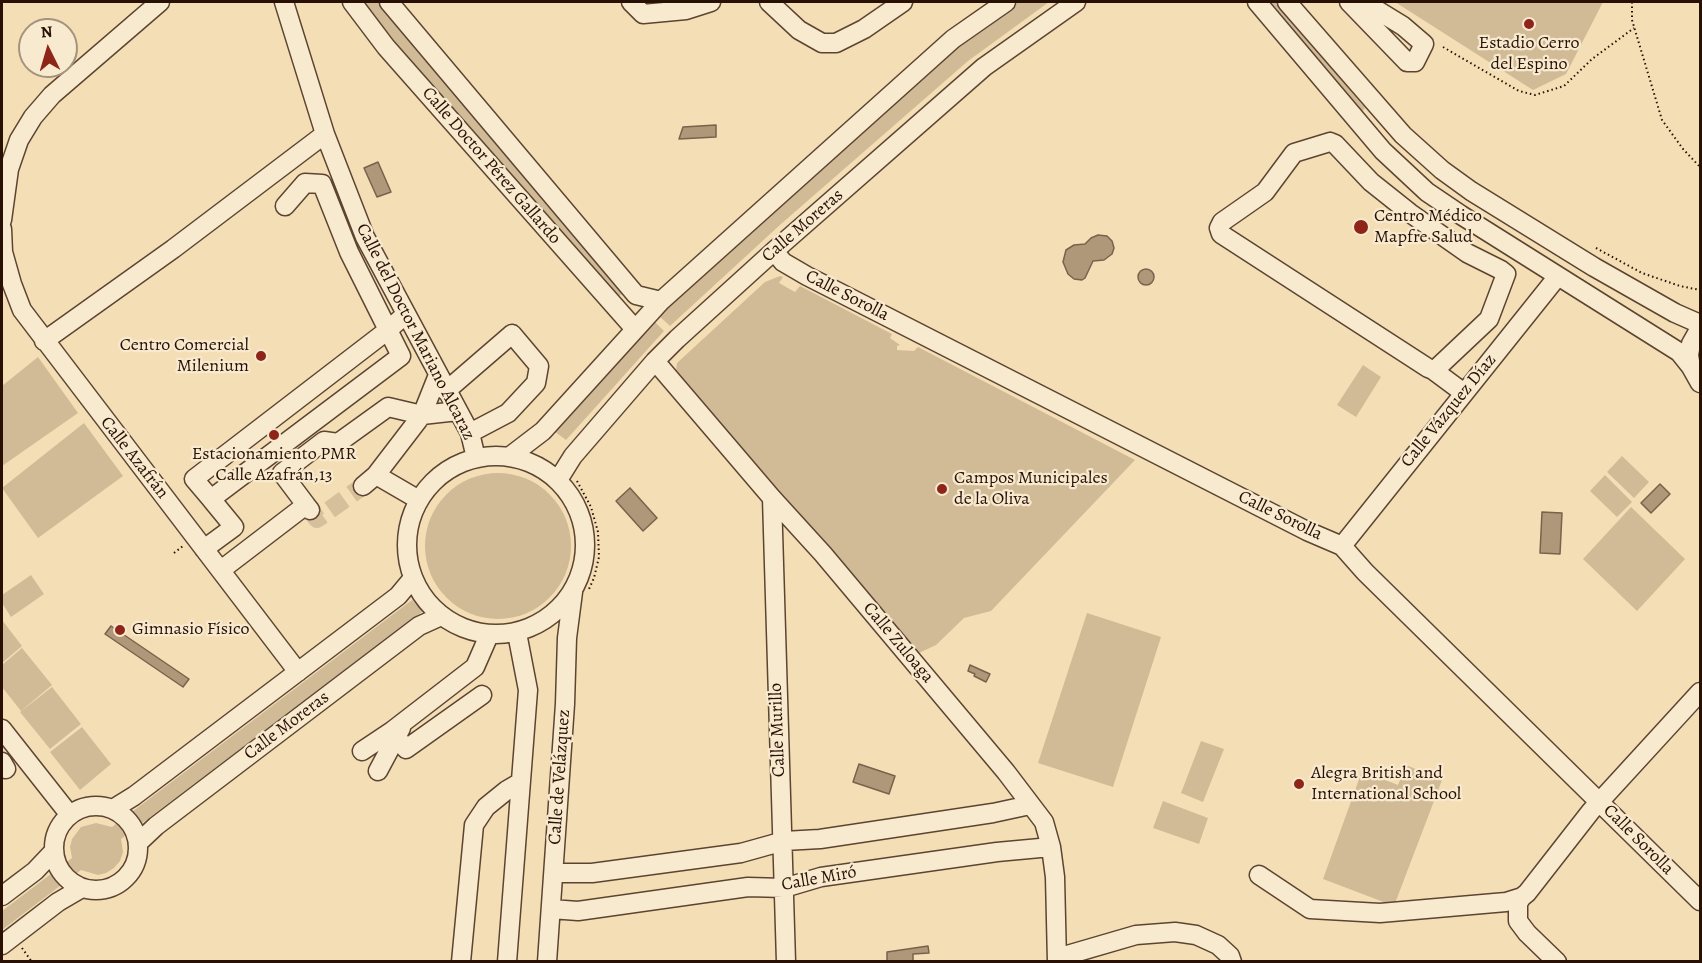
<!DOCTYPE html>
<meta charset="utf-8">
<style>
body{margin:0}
#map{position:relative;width:1702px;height:963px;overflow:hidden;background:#f4deb5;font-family:Alegreya,serif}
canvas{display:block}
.frame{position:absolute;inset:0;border:3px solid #291005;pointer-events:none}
.north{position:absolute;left:18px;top:18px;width:60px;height:60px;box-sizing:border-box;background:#f8eacf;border:2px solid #a5937e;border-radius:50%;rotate:355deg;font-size:16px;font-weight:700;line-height:24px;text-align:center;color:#291005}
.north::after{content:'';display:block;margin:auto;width:21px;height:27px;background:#8f2418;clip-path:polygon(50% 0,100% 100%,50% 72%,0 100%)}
</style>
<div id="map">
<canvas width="1702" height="963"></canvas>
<div class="frame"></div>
<div class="north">N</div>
</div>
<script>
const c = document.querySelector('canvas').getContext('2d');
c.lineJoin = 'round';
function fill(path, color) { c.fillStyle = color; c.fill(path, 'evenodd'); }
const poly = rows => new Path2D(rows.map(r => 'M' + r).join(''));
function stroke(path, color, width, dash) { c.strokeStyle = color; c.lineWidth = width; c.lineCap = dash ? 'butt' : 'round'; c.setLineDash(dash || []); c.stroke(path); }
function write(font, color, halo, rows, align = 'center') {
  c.font = font + ' Alegreya,serif'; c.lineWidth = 4.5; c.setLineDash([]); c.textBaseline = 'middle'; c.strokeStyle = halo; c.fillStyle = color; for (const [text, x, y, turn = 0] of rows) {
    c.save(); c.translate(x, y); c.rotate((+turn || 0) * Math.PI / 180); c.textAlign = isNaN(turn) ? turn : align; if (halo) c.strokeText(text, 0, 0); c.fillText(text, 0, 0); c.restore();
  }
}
fill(poly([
 [361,2,383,2,626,291,615,299,410,62],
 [1019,2,1049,2,968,61,781,224,670,326,657,314,954,49],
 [1265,2,1276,2,1365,108,1359,115],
 [1395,2,1603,2,1566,74,1533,90],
 [780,276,783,277,779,283,795,292,800,286,892,334,890,338,900,345,897,346,897,350,914,351,918,347,1135,460,991,611,964,618,936,645,919,653,676,371,677,363,765,282],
 [653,320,664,331,566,440,554,431],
 [38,357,78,413,2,466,2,386],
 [1363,365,1381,377,1356,417,1337,405],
 [84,423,123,476,38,538,2,488],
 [1622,456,1649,482,1634,498,1607,472],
 '425 546a73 73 0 1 1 146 0a73 73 0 1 1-146 0Z',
 [1605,475,1632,502,1617,517,1590,491],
 [1631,507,1685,559,1637,611,1583,559],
 [31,575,44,594,11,617,2,603,2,595],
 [412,600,423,611,121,839,123,852,120,861,114,868,106,873,98,875,81,870,2,930,2,911,72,858,70,847,72,839,81,827,96,823,112,827],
 [1087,613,1161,637,1113,787,1038,763],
 [2,620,22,646,2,663],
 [22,648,52,685,21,711,2,687,2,665],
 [52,687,81,724,50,749,20,712],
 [82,727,111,764,80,790,50,752],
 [1201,741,1224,749,1203,802,1181,793],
 [1406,765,1442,780,1394,906,1323,879,1362,771,1398,785],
 [1163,801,1208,818,1199,844,1153,828]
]), '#d1bb97');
const water = poly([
 [716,125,716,137,679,139,683,127,716,125],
 [378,162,391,192,377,197,364,168,378,162],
 [1098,235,1107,236,1112,241,1114,248,1112,254,1104,260,1093,261,1085,278,1082,280,1074,279,1068,274,1063,262,1066,250,1074,245,1085,244,1091,238,1098,235],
 '1138 277a8 8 0 1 1 16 0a8 8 0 1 1-16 0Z',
 [1660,484,1670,494,1651,513,1641,503,1660,484],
 [630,488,657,518,643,531,616,501,630,488],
 [1542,512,1562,513,1560,554,1540,553,1542,512],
 [111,626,189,679,183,687,105,634,111,626],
 [970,665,990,674,986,682,974,676,975,674,968,671,970,665],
 [859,764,895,776,889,794,853,782,859,764],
 [928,946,929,953,913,954,913,961,887,961,887,952,928,946]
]);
fill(water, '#af9879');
stroke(water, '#79624b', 1.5);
stroke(poly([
 [310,510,317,519,363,486]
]), '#d6bf9b', 18, [18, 9]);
const minor = poly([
 [284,2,325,134,365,237,470,433,476,458],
 [352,2,386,47,634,328],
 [389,2,636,295,661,301],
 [631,2,643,14,686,10,711,2],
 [769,2,799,30,822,43,836,43,864,29,903,2],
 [1257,2,1383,151,1427,192,1461,215,1679,352,1691,367],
 [1287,2,1403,135,1442,170,1471,191,1594,267,1675,313,1700,324],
 [1349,2,1407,62,1415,62,1424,44,1403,26,1364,2],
 [1330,142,1335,144,1371,182,1410,213,1467,253,1501,270,1506,274,1489,319,1437,368,1433,370,1428,368,1221,234,1219,228,1222,222,1265,192,1294,153,1330,142],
 [285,206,305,183,322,184,349,252,401,356,211,499,194,479,388,330,405,315],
 [2,220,9,169,19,140,33,117,52,95,160,2],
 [2,229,3,252,12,284,22,310,298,672],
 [774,251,783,262,807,276,1307,531,1342,546,1365,572,1700,901],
 [1700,328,1691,344,1689,355,1691,367,1700,383],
 [44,341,173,249,325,134],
 [655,361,772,498,823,554,1006,772,1044,822,1051,847,1055,877,1057,962],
 [1433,370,1464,393],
 [446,391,512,334,539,366,536,383,508,413,470,433],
 '407 545a89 89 0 1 1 178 0a89 89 0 1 1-178 0Z',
 [509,457,543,431,661,301,953,39,1006,2],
 [376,475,422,415,458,411],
 [558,480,573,456,655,361,677,339,774,251,984,67,1076,2],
 [363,486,376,475,419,500],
 [772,498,786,962],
 [306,505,282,473,324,441,338,443,388,407,422,415,438,375],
 [1342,546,1558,276],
 [204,549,234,527,211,499],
 [221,570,306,505,310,510],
 [2,729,69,814],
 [392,731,406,749,482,695],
 [362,751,392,731,475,667,489,635],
 [2,762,6,769],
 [378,771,401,728],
 '54 848a42 42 0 1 1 84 0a42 42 0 1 1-84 0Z',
 [113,809,134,796,398,596,413,578],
 [138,843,156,826,419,626,441,616],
 [554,873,592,873,741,853,784,841,820,839,993,813,1030,805],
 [1259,875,1310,909,1380,913,1506,902,1522,897,1527,893,1591,811,1700,692],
 [2,896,35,871,53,852],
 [1522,897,1518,903,1518,921,1527,933,1557,962],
 [551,909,578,911,748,887,784,888,821,877,997,852,1051,847],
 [2,945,58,902,82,888],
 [1057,958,1136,935,1175,932,1196,935,1218,945,1230,956,1232,962],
 [461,962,474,825,486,807,507,790,519,783],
 [507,962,528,690,517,633],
 [547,962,565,704,567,638,573,592]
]);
stroke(minor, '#5c4431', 21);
stroke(poly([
 [1632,2,1632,20,1662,120,1683,149,1700,167],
 [1443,47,1519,91,1535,95,1564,86,1592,59,1634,28],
 [1596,248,1642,273,1680,286,1700,290],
 [577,481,591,507,598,532,599,557,594,578,589,589],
 [174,553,183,546],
 [22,948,32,962]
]), '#291005', 2, [1.5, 3]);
stroke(minor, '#f8eacf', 18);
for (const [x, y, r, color] of [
 [1529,24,6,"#8f2418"],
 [1361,227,8,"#8f2418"],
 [261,356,6,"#8f2418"],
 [274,435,6,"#8f2418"],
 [942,489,6,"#8f2418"],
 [120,630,6,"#8f2418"],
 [1299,784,6,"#8f2418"]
]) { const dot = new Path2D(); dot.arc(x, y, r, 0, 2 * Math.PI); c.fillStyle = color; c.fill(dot); stroke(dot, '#f8eacf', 2); }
write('18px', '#291005', '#f8eacf', [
 ["Estadio Cerro",1529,44,"center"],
 ["del Espino",1529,65,"center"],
 ["Centro Médico",1374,217],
 ["Mapfre Salud",1374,238],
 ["Centro Comercial",249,346,"right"],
 ["Milenium",249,367,"right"],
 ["Estacionamiento PMR",274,455,"center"],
 ["Calle Azafrán,13",274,476,"center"],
 ["Campos Municipales",954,479],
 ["de la Oliva",954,500],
 ["Gimnasio Físico",132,630],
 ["Alegra British and",1311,774],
 ["International School",1311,795]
], 'left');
write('18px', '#291005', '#f8eacf', [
 ["Calle Doctor Pérez Gallardo",491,166,49],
 ["Calle Moreras",803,226,-41],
 ["Calle Sorolla",847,296,27],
 ["Calle del Doctor Mariano Alcaraz",415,332,63],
 ["Calle Vázquez Díaz",1449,411,-51],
 ["Calle Azafrán",134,458,52],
 ["Calle Sorolla",1280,516,26],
 ["Calle Zuloaga",898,643,50],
 ["Calle Moreras",287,726,-37],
 ["Calle Murillo",778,730,-92],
 ["Calle de Velázquez",560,777,-86],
 ["Calle Sorolla",1638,840,45],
 ["Calle Miró",819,879,-10]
]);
</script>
